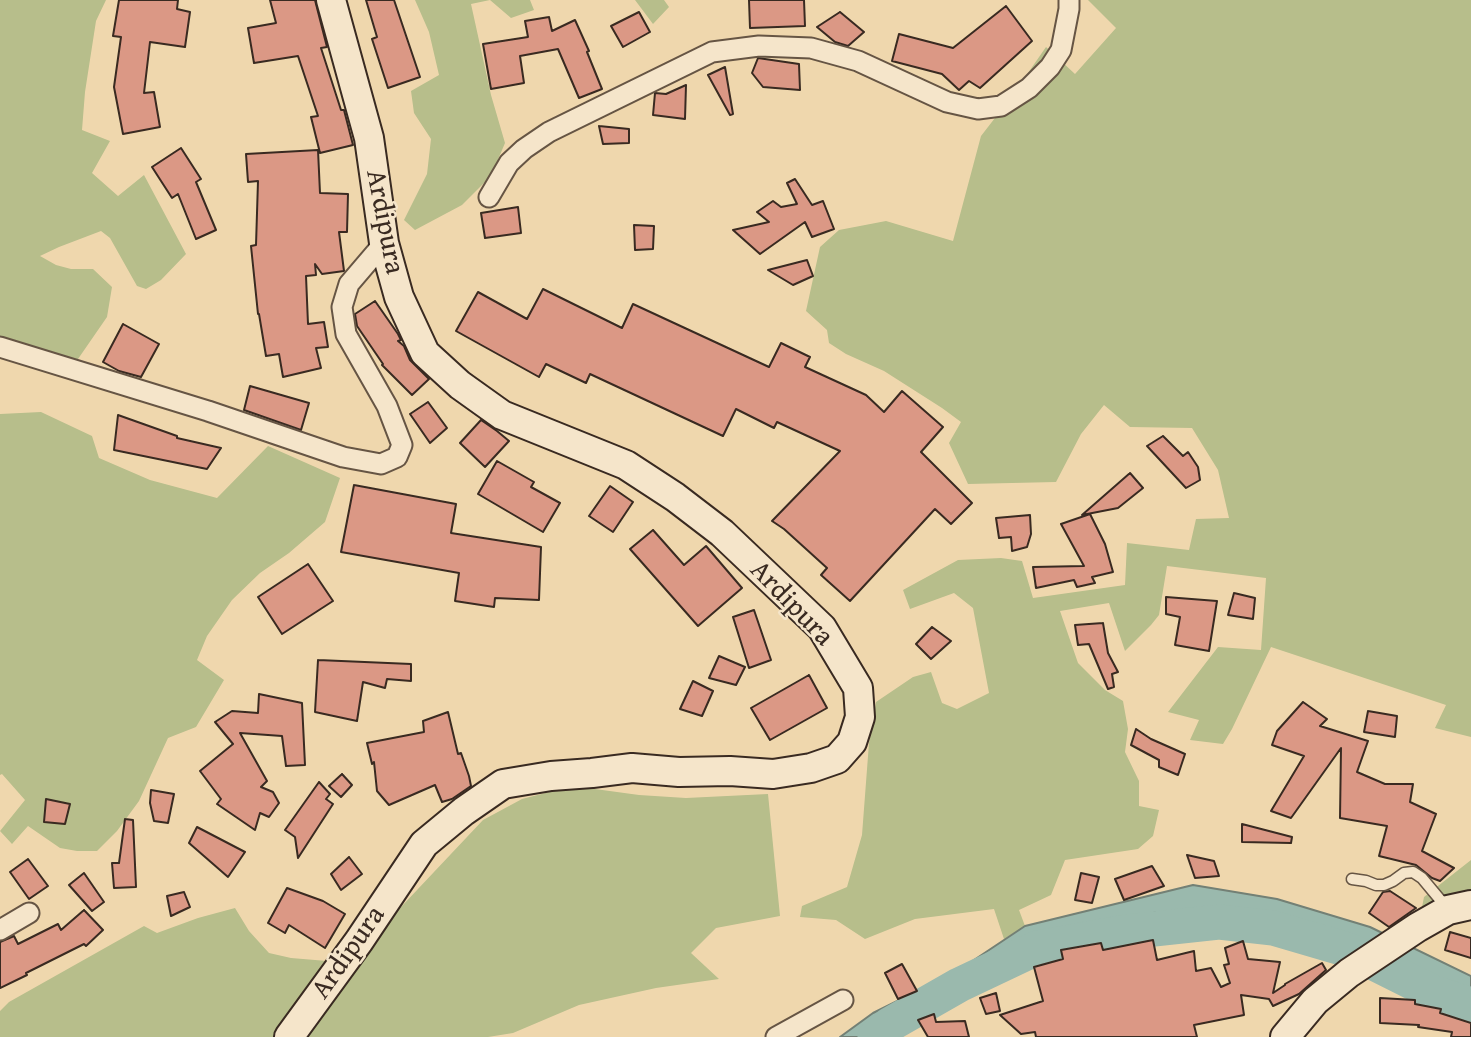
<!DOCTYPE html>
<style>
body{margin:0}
canvas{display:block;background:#efd7ad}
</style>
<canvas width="1471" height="1037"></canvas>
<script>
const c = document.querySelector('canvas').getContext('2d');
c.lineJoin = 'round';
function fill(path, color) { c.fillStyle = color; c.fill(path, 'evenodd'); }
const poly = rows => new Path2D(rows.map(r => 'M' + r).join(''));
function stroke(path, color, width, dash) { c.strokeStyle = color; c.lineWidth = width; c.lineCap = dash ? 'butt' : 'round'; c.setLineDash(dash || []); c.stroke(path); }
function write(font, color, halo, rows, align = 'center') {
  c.font = font + ' "Gentium Book Plus",serif'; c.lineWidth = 5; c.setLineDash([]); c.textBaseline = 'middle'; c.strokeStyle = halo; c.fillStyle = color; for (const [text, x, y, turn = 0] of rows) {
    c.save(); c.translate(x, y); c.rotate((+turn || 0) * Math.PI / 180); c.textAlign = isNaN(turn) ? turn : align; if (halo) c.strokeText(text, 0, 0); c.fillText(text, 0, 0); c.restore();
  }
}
fill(poly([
 [0,0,106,0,96,21,85,92,82,130,110,141,92,173,118,196,144,175,186,254,161,280,146,289,137,286,110,238,101,231,59,247,40,256,56,265,71,269,93,269,112,287,107,317,78,359,58,359,0,339],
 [415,0,530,0,534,10,511,18,490,0,471,4,491,95,505,143,491,176,462,205,415,230,404,220,427,174,431,139,414,113,411,91,439,75,429,32],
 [635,0,664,0,669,7,653,24],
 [1088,0,1471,0,1471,737,1435,728,1446,705,1271,647,1232,729,1223,744,1190,740,1199,720,1168,712,1218,647,1261,650,1266,578,1167,566,1159,615,1151,625,1125,651,1109,603,1060,611,1078,663,1105,690,1123,701,1128,729,1125,752,1139,781,1139,806,1159,810,1153,836,1138,849,1065,860,1051,895,1019,910,1025,926,1004,939,994,909,915,919,865,939,836,920,800,917,802,906,847,887,862,835,869,743,876,702,913,677,931,672,942,703,957,709,989,693,973,608,954,593,910,609,903,590,958,560,1001,558,1022,561,1033,598,1125,585,1127,543,1189,550,1196,519,1229,518,1218,470,1192,428,1130,427,1104,405,1081,434,1056,482,968,484,949,443,961,422,942,408,884,371,846,354,829,343,827,330,806,311,820,247,839,230,886,221,953,241,981,136,1012,96,1046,47,1075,74,1116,28],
 [41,412,92,436,99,458,150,480,217,498,268,446,340,478,325,522,289,553,260,573,232,600,207,636,197,660,224,680,196,727,168,738,139,801,117,831,97,851,77,851,60,848,28,826,12,844,0,831,25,800,2,774,0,775,0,414],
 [573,786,639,795,686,798,768,794,780,916,716,928,691,953,719,979,656,988,579,1005,513,1033,488,1037,0,1037,0,1011,9,1002,144,926,157,933,198,918,235,908,249,931,269,953,291,958,327,961,376,892,401,907,483,820,522,799],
 [1471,860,1471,895,1428,918,1422,907,1424,897]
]), '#b7be8b');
const water = poly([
 [1193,885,1277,899,1370,927,1471,976,1471,1002,1390,961,1262,921,1158,912,1080,928,1020,949,980,969,877,1028,866,1037,840,1037,873,1013,956,972,1025,926,1193,885]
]);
fill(water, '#9ab9ad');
stroke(water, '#738075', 2);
stroke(poly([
 [875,1037,889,1025,959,985,1037,948,1126,932,1219,922,1273,928,1348,950,1432,992,1471,1005]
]), '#9ab9ad', 35);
const building = poly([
 [119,0,178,0,177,9,190,12,185,47,150,42,144,93,154,92,160,127,123,134,114,87,121,37,113,36,119,0],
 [270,0,315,0,327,47,321,48,341,110,344,110,353,145,320,153,311,117,318,116,298,56,254,63,248,28,276,23,270,0],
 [366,0,394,0,420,77,388,88,372,39,377,37,366,0],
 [749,0,804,0,805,26,750,28,749,0],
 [1006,6,1032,41,980,88,969,81,959,90,942,74,892,61,899,34,953,48,1006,6],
 [639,12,650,32,623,47,611,26,639,12],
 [840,12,864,32,848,46,835,42,817,27,840,12],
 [549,17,552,31,575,20,589,51,587,52,602,89,579,98,558,49,520,56,524,83,491,89,483,44,528,37,525,21,549,17],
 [758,58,799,64,800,90,763,87,752,73,758,58],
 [725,67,733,114,730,115,708,75,725,67],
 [686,85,685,119,653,115,655,93,666,94,686,85],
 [599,126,629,129,629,143,603,144,599,126],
 [181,148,201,179,196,182,216,230,196,239,178,194,172,198,152,167,181,148],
 [318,150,320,193,348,194,347,232,339,232,344,271,322,274,315,264,316,275,306,276,308,324,324,322,328,347,316,348,321,368,283,377,279,354,266,356,259,314,258,314,251,246,256,245,258,181,248,182,246,154,318,150],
 [795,179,812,205,823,201,834,229,812,237,805,222,760,254,733,230,769,222,757,212,773,201,781,207,797,204,787,183,795,179],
 [518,207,521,233,485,238,481,213,518,207],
 [634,225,654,226,653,249,635,250,634,225],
 [807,260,813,276,793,285,768,270,807,260],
 [543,289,622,328,633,304,769,367,781,343,810,357,805,367,866,395,884,412,902,391,943,427,921,452,972,503,951,524,935,509,850,601,821,575,827,568,784,529,772,521,840,451,777,422,774,428,736,409,723,436,590,374,586,383,546,364,539,377,456,331,478,292,527,319,543,289],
 [375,301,398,334,401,340,398,341,404,346,410,360,429,379,412,395,382,365,383,364,357,326,355,314,375,301],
 [123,324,159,344,141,377,119,371,103,362,123,324],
 [250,386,309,403,301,430,244,410,250,386],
 [428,402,447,428,430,443,410,414,428,402],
 [118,415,177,436,177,438,221,448,207,469,114,450,118,415],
 [481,420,497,431,509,441,485,467,460,443,481,420],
 [1163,436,1183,456,1188,452,1198,467,1200,480,1186,488,1147,446,1163,436],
 [497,461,534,482,531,487,560,503,543,532,478,494,497,461],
 [1130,473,1143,488,1118,508,1082,515,1130,473],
 [354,485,456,504,451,533,541,547,539,600,495,598,494,607,455,601,459,573,341,552,354,485],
 [610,486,633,502,613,532,589,516,610,486],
 [1090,514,1105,544,1113,572,1092,577,1095,583,1077,587,1074,580,1036,588,1033,567,1084,566,1061,524,1090,514],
 [1030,515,1031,534,1027,547,1012,551,1011,537,999,538,996,518,1030,515],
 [653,530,684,565,706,546,742,588,698,626,630,549,653,530],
 [308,564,333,601,282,634,258,597,308,564],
 [1234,593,1255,598,1253,619,1228,615,1234,593],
 [1166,597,1217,601,1209,651,1175,645,1180,617,1166,614,1166,597],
 [754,610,771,660,749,668,733,617,754,610],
 [1103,623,1108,653,1118,672,1112,674,1114,687,1108,689,1089,644,1078,645,1075,625,1103,623],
 [932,627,951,641,931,659,916,644,932,627],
 [719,656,745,667,736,685,709,678,719,656],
 [318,660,411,664,411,681,387,679,385,688,363,682,357,721,315,712,318,660],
 [809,675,827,708,770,740,751,708,809,675],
 [693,681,713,691,702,716,680,709,693,681],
 [259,694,302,703,305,765,286,766,282,736,240,733,267,781,261,787,273,792,279,803,269,817,260,813,255,830,217,804,221,799,200,771,233,744,215,722,232,711,258,713,259,694],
 [1303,702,1327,719,1320,726,1368,741,1357,772,1385,784,1413,784,1410,802,1436,814,1422,851,1454,868,1440,881,1432,878,1416,865,1379,856,1387,826,1340,818,1341,748,1291,818,1271,811,1304,756,1272,745,1277,731,1303,702],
 [1368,711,1397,716,1395,737,1364,732,1368,711],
 [448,712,458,754,461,753,469,776,471,786,452,799,442,802,435,785,389,805,377,791,374,762,372,764,367,743,424,732,423,721,448,712],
 [1136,729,1151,739,1185,754,1178,775,1159,767,1159,760,1131,745,1136,729],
 [342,774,352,785,341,797,329,786,342,774],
 [319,782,330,794,326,799,333,804,298,858,295,837,285,830,319,782],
 [151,790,174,794,168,823,154,821,150,803,151,790],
 [46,799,70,804,65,824,44,822,46,799],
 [125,819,133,820,136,887,114,888,112,863,119,863,125,819],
 [1242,824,1292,837,1291,843,1242,842,1242,824],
 [197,827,245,852,228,877,189,843,197,827],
 [1187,855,1214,861,1219,876,1195,878,1187,855],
 [349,857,362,874,341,890,331,874,349,857],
 [28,859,48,886,29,899,10,872,28,859],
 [1152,866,1164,886,1124,900,1115,879,1152,866],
 [84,873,104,902,92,911,69,885,84,873],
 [1081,873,1099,877,1092,903,1075,900,1081,873],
 [287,888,323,901,345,914,325,948,289,925,285,933,268,923,287,888],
 [1390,891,1416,908,1389,927,1369,913,1383,892,1390,891],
 [184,892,190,907,171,916,167,896,184,892],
 [84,910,103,930,86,946,84,944,26,973,27,975,0,988,0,942,14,936,18,944,58,924,61,930,84,910],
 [1450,932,1471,938,1471,958,1445,950,1450,932],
 [1153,940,1157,960,1194,951,1196,971,1211,968,1221,987,1230,983,1224,965,1229,964,1225,948,1243,941,1248,959,1280,962,1273,993,1285,985,1285,984,1322,963,1326,970,1299,994,1273,1006,1269,999,1241,995,1244,1015,1194,1025,1197,1037,1036,1037,1035,1032,1021,1034,1000,1015,1043,1001,1034,967,1063,959,1061,950,1101,943,1103,950,1153,940],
 [902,964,917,991,898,999,885,973,902,964],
 [996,993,1000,1011,986,1014,980,998,996,993],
 [1380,998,1415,1000,1415,1004,1441,1009,1440,1013,1471,1023,1471,1037,1451,1037,1452,1032,1418,1027,1419,1025,1380,1023,1380,998],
 [934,1014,936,1022,965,1021,969,1037,928,1037,918,1020,934,1014]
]);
fill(building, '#db9885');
stroke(building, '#392a21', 2);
const lane = poly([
 [1352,879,1366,881,1376,885,1384,885,1393,881,1404,873,1413,872,1422,878,1447,908]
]);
const street = poly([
 [489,197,509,163,524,149,549,132,712,52,759,46,811,48,858,61,947,102,978,109,1001,106,1029,88,1050,67,1061,50,1069,9,1069,0],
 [0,347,208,411,343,457,381,464,397,457,402,445,387,406,346,334,342,307,349,284,384,243],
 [0,930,29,913],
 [776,1037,843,1000]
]);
const secondary = poly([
 [289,1037,359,941,424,844,464,811,503,784,551,776,592,773,632,768,679,772,730,771,773,774,811,768,837,759,852,742,860,717,858,688,822,628,722,533,675,497,626,465,502,415,460,385,425,353,399,297,384,243,369,138,331,0],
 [1285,1037,1315,1001,1349,973,1418,927,1448,910,1471,905]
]);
stroke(lane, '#654', 13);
stroke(street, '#654', 23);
stroke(secondary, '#392a21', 32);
stroke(lane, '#f5e5ca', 10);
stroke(street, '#f5e5ca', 19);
stroke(secondary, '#f5e5ca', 28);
write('28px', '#392a21', '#f5e5ca', [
 ["Ardipura",384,222,79],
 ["Ardipura",791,604,46],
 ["Ardipura",349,953,-55]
]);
</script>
